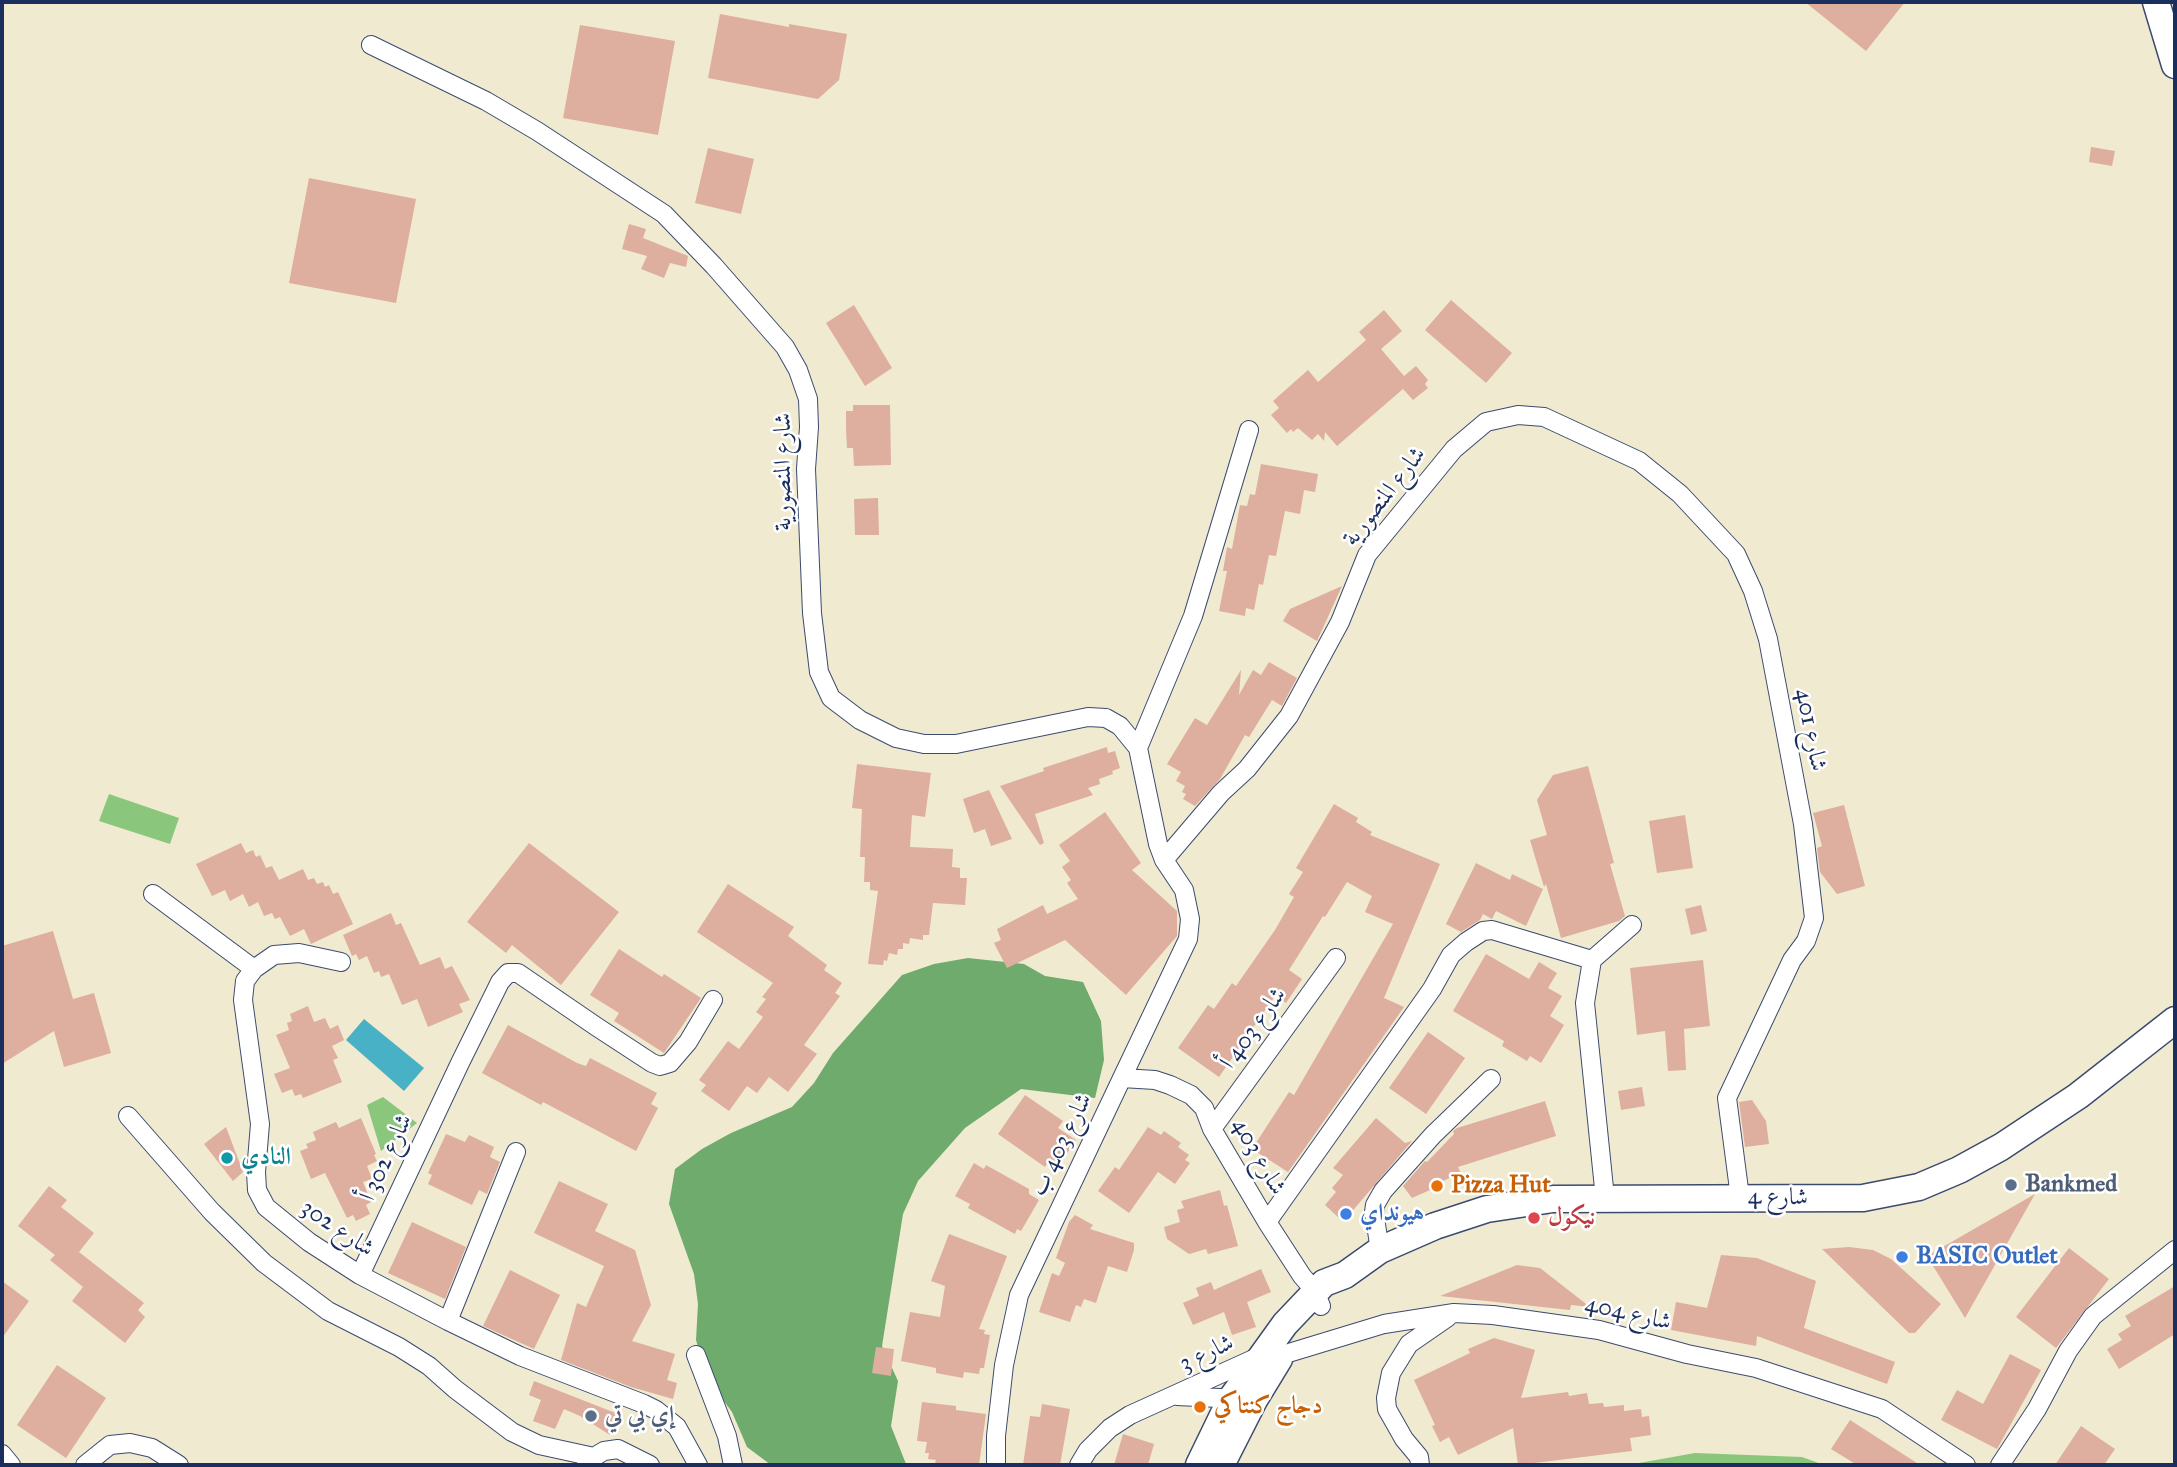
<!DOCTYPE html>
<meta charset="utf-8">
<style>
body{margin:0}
#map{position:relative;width:2177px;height:1467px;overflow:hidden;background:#f0ead0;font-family:"IM FELL Great Primer",serif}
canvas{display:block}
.frame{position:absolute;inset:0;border:4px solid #1b2f5e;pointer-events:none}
</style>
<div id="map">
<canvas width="2177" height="1467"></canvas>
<div class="frame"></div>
</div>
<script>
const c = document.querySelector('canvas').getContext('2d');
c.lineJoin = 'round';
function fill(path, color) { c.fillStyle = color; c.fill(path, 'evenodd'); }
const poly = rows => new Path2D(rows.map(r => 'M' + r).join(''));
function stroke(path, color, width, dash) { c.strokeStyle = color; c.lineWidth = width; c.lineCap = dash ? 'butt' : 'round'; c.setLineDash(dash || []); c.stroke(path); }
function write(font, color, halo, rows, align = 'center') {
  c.font = font + ' "IM FELL Great Primer",Amiri,serif'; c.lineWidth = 5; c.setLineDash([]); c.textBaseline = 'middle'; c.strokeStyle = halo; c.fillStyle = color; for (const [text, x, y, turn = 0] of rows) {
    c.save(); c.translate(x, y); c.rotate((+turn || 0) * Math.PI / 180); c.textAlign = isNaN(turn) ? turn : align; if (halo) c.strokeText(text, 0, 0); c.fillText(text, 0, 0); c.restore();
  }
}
fill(poly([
 [109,794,179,818,170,844,99,821],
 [383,1097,417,1123,381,1151,367,1105],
 [1695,1453,1802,1457,1824,1465,1628,1465]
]), '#8ac67c');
fill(poly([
 [968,958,1024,964,1045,976,1083,982,1101,1021,1104,1060,1095,1098,1021,1089,965,1128,918,1181,903,1214,882,1346,898,1381,891,1426,906,1464,909,1465,771,1465,747,1447,732,1412,707,1378,696,1340,698,1304,694,1274,669,1204,675,1169,702,1149,731,1133,792,1107,814,1083,833,1053,902,975,934,964]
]), '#6fab6c');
fill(poly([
 [364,1019,424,1068,404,1091,346,1040]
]), '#48b1c6');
fill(poly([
 [1805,2,1905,2,1866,51],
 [720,14,789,27,789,24,847,34,839,80,818,99,708,78],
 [580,25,675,41,658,135,563,118],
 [2091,147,2115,151,2112,166,2089,162],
 [708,148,754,159,741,214,695,203],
 [309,178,416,199,396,303,289,283],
 [629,224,646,229,643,238,688,256,686,267,670,263,664,278,641,269,647,256,622,249],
 [1451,300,1512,353,1486,383,1425,330],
 [854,305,892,368,865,386,826,323],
 [1384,310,1402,331,1381,349,1404,376,1416,366,1428,380,1425,384,1428,388,1413,400,1403,389,1337,446,1325,432,1324,441,1318,434,1312,440,1298,428,1293,432,1291,429,1287,433,1271,415,1279,408,1273,401,1308,370,1318,382,1366,340,1359,332],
 [853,405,890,405,891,465,854,466,853,448,847,448,846,430,846,411,853,411],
 [1261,464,1318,474,1315,492,1304,490,1300,514,1285,511,1276,556,1269,555,1263,585,1259,584,1254,610,1246,608,1245,616,1219,611,1227,571,1223,571,1227,547,1232,549,1240,505,1247,506,1250,494,1255,495],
 [878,498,879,535,855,535,854,499],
 [1342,586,1317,641,1283,621,1290,609],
 [1269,662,1297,678,1282,706,1272,700,1249,737,1245,735,1220,779,1195,806,1183,799,1186,794,1182,792,1185,786,1176,781,1181,772,1167,764,1195,718,1207,725,1241,670,1239,695,1253,670,1261,675],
 [1107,747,1108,753,1115,751,1120,768,1112,771,1113,774,1099,779,1100,784,1088,788,1093,795,1035,814,1044,843,1040,845,1000,786,1044,771,1043,768],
 [857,764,931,773,925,817,912,815,910,847,953,849,952,867,960,868,960,878,967,878,965,905,933,903,929,935,923,935,923,940,910,938,909,944,903,943,903,949,898,949,897,955,889,953,887,961,884,960,883,965,868,964,878,891,870,890,870,882,864,882,865,857,860,857,862,809,852,808],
 [1588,766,1614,863,1610,864,1625,916,1619,921,1561,938,1546,884,1544,887,1530,840,1547,835,1537,800,1553,775],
 [989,790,1012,839,991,846,985,829,974,833,963,799],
 [1334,804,1358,818,1356,822,1372,832,1370,835,1440,864,1384,998,1404,1007,1288,1172,1252,1149,1289,1092,1294,1095,1393,924,1365,912,1372,896,1347,882,1325,917,1323,916,1289,970,1302,979,1286,1003,1275,996,1219,1077,1178,1048,1208,1005,1214,1009,1232,983,1236,986,1275,930,1294,897,1289,894,1303,872,1296,868],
 [1844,805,1865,886,1837,894,1820,872,1817,848,1822,846,1813,813],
 [1105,812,1141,863,1132,870,1177,911,1177,936,1126,995,1065,940,1007,968,994,943,1001,940,997,929,1043,905,1047,914,1078,899,1067,883,1071,880,1062,867,1070,861,1059,845],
 [1685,815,1693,868,1657,873,1649,821],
 [241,843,246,853,253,850,256,857,260,855,266,868,272,866,279,880,303,869,308,880,314,878,317,884,323,882,325,887,329,885,333,894,338,892,353,924,311,944,304,929,290,936,280,917,275,919,272,913,264,916,258,902,249,907,243,894,230,901,225,890,212,896,196,864],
 [529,843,619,912,561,985,512,945,506,953,467,922],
 [1476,863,1510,880,1512,874,1543,889,1526,926,1496,911,1492,919,1483,914,1480,920,1461,932,1446,924],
 [728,884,794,927,788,936,827,965,824,970,842,983,835,993,840,996,804,1045,817,1054,788,1092,769,1077,757,1093,747,1086,729,1111,701,1091,706,1085,699,1080,728,1041,739,1049,763,1017,756,1012,766,999,762,997,773,983,697,932],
 [1701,905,1707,931,1691,935,1685,909],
 [391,913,396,925,401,923,420,965,440,957,445,969,452,966,470,1000,459,1004,463,1012,428,1027,417,999,402,1005,389,974,381,977,379,971,374,973,367,956,359,960,356,954,352,956,343,935],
 [53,931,73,999,94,993,111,1053,64,1067,54,1031,2,1064,2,946],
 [619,949,662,977,664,974,701,998,664,1053,614,1021,619,1013,590,995],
 [1486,954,1529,979,1539,962,1557,973,1548,988,1562,996,1550,1016,1564,1025,1541,1063,1530,1056,1527,1061,1502,1046,1504,1041,1453,1011],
 [1703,960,1710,1026,1684,1029,1686,1070,1668,1071,1665,1031,1637,1035,1630,968],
 [308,1006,314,1022,325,1018,330,1029,338,1025,344,1040,332,1046,338,1058,333,1060,342,1082,303,1098,301,1094,295,1096,292,1089,282,1093,274,1074,290,1068,276,1035,289,1030,287,1023,292,1021,290,1014],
 [508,1025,577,1063,586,1066,590,1058,657,1093,651,1104,658,1108,636,1151,543,1102,541,1105,482,1073],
 [1428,1032,1465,1058,1426,1114,1389,1088],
 [1642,1087,1645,1106,1621,1110,1618,1091],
 [1025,1095,1063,1121,1058,1128,1076,1140,1057,1168,1048,1162,1045,1167,998,1134],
 [1752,1100,1766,1121,1769,1144,1745,1147,1739,1102],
 [1545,1101,1556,1136,1458,1167,1461,1173,1429,1187,1430,1190,1412,1198,1403,1186,1425,1161,1427,1162,1454,1134,1453,1131,1457,1128],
 [361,1118,376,1154,374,1155,377,1161,367,1166,372,1179,363,1182,371,1202,366,1205,370,1214,356,1221,353,1215,347,1218,325,1173,311,1179,300,1151,308,1148,306,1144,316,1140,313,1132,336,1122,339,1128],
 [1376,1118,1405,1143,1412,1141,1349,1215,1339,1218,1325,1205,1336,1192,1332,1188,1343,1175,1333,1168],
 [226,1127,243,1172,233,1181,204,1144],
 [1148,1127,1161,1135,1164,1131,1181,1143,1178,1147,1189,1155,1185,1160,1190,1163,1175,1184,1158,1172,1129,1213,1098,1191,1115,1167,1119,1170],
 [446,1134,465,1142,469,1135,494,1147,490,1157,500,1162,487,1194,479,1190,472,1205,428,1184,432,1175,428,1173],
 [974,1163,984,1169,986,1165,1029,1189,1029,1194,1039,1200,1021,1231,1017,1229,1015,1234,968,1208,970,1204,955,1196],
 [559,1181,608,1204,595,1231,635,1250,651,1305,632,1341,675,1354,667,1380,677,1383,673,1399,631,1387,561,1360,577,1303,586,1307,604,1266,534,1233],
 [49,1186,67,1200,61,1207,94,1233,79,1252,144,1303,138,1310,145,1317,125,1343,72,1301,83,1287,50,1260,55,1255,18,1226],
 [1220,1190,1224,1206,1227,1205,1238,1246,1208,1254,1206,1249,1189,1254,1167,1239,1164,1227,1180,1222,1177,1210,1184,1208,1181,1201],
 [2035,1194,1965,1318,1927,1256],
 [1075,1215,1093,1225,1090,1229,1134,1243,1134,1250,1127,1272,1108,1266,1096,1303,1084,1299,1081,1307,1076,1305,1070,1322,1039,1312,1052,1273,1059,1276,1065,1263,1056,1258,1069,1222],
 [412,1222,466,1247,445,1299,388,1273],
 [949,1234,1007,1256,979,1329,985,1330,984,1334,990,1335,984,1368,980,1368,979,1374,964,1372,963,1378,936,1373,936,1368,901,1361,910,1312,940,1317,945,1286,931,1281],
 [1849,1247,1873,1250,1891,1259,1941,1304,1915,1333,1909,1333,1822,1249],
 [2069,1248,2109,1279,2056,1348,2016,1317],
 [1721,1255,1757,1258,1816,1281,1804,1328,1895,1362,1887,1384,1757,1336,1756,1346,1671,1330,1676,1302,1707,1308],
 [1517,1265,1540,1268,1590,1307,1571,1305,1570,1310,1440,1296],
 [1261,1269,1271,1292,1247,1302,1256,1327,1232,1335,1224,1312,1193,1325,1183,1303,1199,1296,1196,1288,1211,1282,1214,1290],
 [510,1270,560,1295,534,1349,483,1326],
 [2,1281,29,1301,2,1338],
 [2175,1286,2175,1334,2119,1369,2107,1349,2122,1340,2118,1334,2131,1326,2125,1316],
 [1494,1338,1535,1350,1521,1398,1568,1392,1569,1396,1587,1393,1589,1404,1603,1403,1604,1407,1624,1405,1624,1411,1641,1409,1642,1417,1649,1416,1651,1435,1630,1438,1632,1451,1518,1465,1513,1428,1458,1455,1449,1437,1440,1442,1432,1426,1435,1425,1414,1380,1470,1353,1468,1349],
 [876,1347,894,1349,891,1376,872,1373],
 [2010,1354,2041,1370,1997,1449,1941,1420,1957,1390,1983,1404],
 [57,1365,106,1398,66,1458,17,1425],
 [534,1381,618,1414,610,1435,580,1416,564,1409,555,1429,533,1421,541,1400,529,1395],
 [922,1402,956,1406,956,1410,986,1414,979,1465,949,1465,935,1463,936,1460,928,1459,929,1453,925,1453,927,1442,917,1441],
 [1042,1404,1070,1409,1060,1465,1023,1465,1030,1416,1040,1417],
 [1850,1420,1920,1465,1857,1465,1831,1449],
 [2081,1426,2115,1449,2104,1465,2055,1465],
 [1123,1434,1154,1444,1148,1465,1114,1465]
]), '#deae9f');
const street = poly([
 [371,45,486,101,537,131,664,214,714,266,785,347,798,370,808,399,809,427,806,469,812,613,819,672,831,698,860,720,896,738,924,744,956,744,1088,717,1106,718,1120,726,1138,748,1158,844,1164,860,1184,890,1190,919,1188,939,1019,1295,1004,1365,996,1436,996,1465],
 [1138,748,1193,616,1249,430],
 [1164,860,1221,793,1247,769,1289,716,1340,622,1367,555,1454,449,1486,422,1518,415,1544,417,1639,461,1680,494,1736,554,1753,591,1768,639,1803,824,1814,918,1806,941,1792,960,1727,1098,1740,1197],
 [153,894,254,969],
 [341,962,299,953,274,955,254,969,245,981,243,1000,260,1124,256,1172,257,1190,266,1207,309,1242,360,1275,448,1321,520,1356,644,1404,656,1410,677,1427,698,1465],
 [1122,1078,1155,1080,1170,1085,1191,1095,1204,1108,1212,1129,1267,1222,1302,1276,1315,1291,1321,1306],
 [128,1116,212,1212,264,1263,328,1311,399,1347,429,1366,455,1389,512,1432,539,1445,594,1457],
 [1212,1129,1336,958],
 [1605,1198,1585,1003,1592,960,1632,925],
 [1267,1222,1432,989,1451,955,1466,942,1483,931,1492,930,1592,960],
 [1380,1250,1374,1212,1375,1205,1383,1191,1433,1135,1491,1079],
 [360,1275,460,1063,500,982,508,973,518,973,597,1027,652,1063,660,1066,670,1063,688,1042,713,1000],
 [448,1321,516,1152],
 [696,1355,727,1436,733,1465],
 [1177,1396,1240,1399],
 [2,1454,11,1465],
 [85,1465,110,1445,130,1443,152,1448,179,1465],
 [586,1465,594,1457,604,1451,618,1449,650,1465],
 [1079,1465,1088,1450,1110,1428,1130,1415,1260,1356,1282,1355,1384,1324,1454,1313,1493,1315,1599,1330,1687,1354,1756,1368,1882,1409,1966,1465],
 [1420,1465,1419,1457,1404,1439,1387,1409,1386,1398,1391,1373,1409,1344,1448,1317],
 [2000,1465,2037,1409,2068,1351,2093,1316,2175,1250]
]);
const secondary = poly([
 [2156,2,2175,65],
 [1199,1465,1231,1399,1285,1324,1324,1283,1345,1275,1380,1250,1435,1226,1487,1209,1553,1199,1863,1198,1919,1187,1959,1170,2001,1147,2078,1096,2175,1020],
 [1221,1465,1254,1400,1279,1359]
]);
stroke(street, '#3b4b6f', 20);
stroke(secondary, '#3b4b6f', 29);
stroke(street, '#fff', 18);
stroke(secondary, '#fff', 26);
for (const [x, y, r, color] of [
 [227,1158,7,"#0f9aa8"],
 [2011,1185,7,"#5c6f8a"],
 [1437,1186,7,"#e8710a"],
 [1346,1214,7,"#3f7fe0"],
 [1534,1218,7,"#e0444e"],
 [1902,1257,7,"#3f7fe0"],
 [1200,1407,7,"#e8710a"],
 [591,1416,7,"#5c6f8a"]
]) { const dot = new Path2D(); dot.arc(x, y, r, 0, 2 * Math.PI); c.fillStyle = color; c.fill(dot); stroke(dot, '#fff', 2.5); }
write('24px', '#1b2f5e', '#fff', [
 ["شارع المنصورية",784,472,-90],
 ["شارع المنصورية",1385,497,-52],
 ["شارع 401",1810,730,79],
 ["شارع 403 أ",1254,1029,-54],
 ["شارع 403 ب",1062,1145,-64],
 ["شارع 403",1258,1157,60],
 ["شارع 302 أ",387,1158,-65],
 ["شارع 4",1778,1198,1],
 ["شارع 302",337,1229,34],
 ["شارع 404",1628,1314,13],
 ["شارع 3",1207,1354,-25]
]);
write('bold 24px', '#0d838f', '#fff', [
 ["النادي",241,1158]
], 'left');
write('bold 24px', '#4e5e75', '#fff', [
 ["Bankmed",2025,1185],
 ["إي بي تي",605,1416]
], 'left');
write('bold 24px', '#c56008', '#fff', [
 ["Pizza Hut",1451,1186],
 ["دجاج كنتاكي",1214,1407]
], 'left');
write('bold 24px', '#366cbe', '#fff', [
 ["هيونداي",1360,1214],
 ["BASIC Outlet",1916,1257]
], 'left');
write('bold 24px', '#be3a42', '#fff', [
 ["نيكول",1548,1218]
], 'left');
</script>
